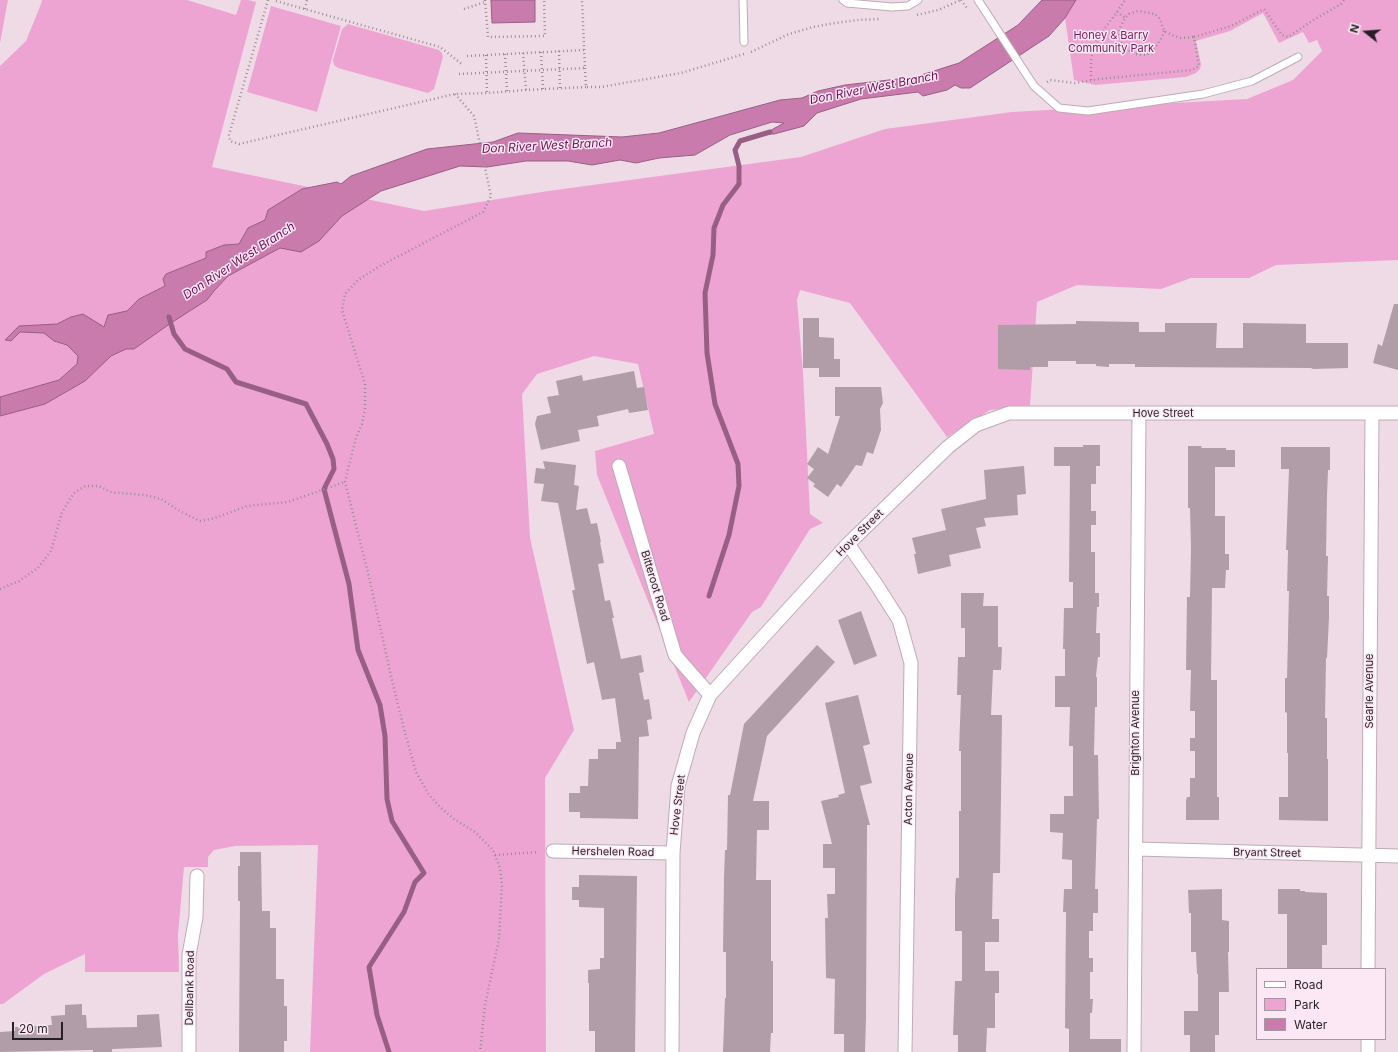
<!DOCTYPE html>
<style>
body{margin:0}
#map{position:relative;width:1398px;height:1052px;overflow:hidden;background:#eedbe6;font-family:Inter,sans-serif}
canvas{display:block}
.legend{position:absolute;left:1256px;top:968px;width:130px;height:72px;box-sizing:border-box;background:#fce8f4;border:1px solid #a698a1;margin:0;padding:5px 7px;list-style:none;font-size:12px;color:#261f24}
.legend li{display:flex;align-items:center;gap:8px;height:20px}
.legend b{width:20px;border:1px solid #a698a1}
.north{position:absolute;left:1346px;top:12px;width:40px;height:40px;-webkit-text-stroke:3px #fce8f4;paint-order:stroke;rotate:287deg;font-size:11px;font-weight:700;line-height:16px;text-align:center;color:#261f24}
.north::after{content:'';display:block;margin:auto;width:14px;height:18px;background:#261f24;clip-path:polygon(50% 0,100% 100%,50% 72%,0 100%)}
.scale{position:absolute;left:12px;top:1022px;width:51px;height:18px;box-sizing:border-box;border:2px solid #261f24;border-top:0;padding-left:5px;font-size:12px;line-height:14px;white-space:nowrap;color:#261f24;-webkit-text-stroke:3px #fce8f4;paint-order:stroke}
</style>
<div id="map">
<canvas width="1398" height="1052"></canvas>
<ul class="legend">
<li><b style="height:5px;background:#fff"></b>Road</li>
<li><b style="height:11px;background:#eea4d2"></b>Park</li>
<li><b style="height:11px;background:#c87bac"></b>Water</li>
</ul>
<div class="north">N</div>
<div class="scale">20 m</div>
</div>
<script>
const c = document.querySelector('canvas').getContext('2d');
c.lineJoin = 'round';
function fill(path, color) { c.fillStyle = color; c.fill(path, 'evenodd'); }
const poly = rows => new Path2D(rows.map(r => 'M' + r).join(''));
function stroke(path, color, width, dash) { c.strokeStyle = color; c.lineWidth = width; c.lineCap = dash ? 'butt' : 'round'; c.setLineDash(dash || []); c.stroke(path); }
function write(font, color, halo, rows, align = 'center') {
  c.font = font + ' Inter,sans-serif'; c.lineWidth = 3; c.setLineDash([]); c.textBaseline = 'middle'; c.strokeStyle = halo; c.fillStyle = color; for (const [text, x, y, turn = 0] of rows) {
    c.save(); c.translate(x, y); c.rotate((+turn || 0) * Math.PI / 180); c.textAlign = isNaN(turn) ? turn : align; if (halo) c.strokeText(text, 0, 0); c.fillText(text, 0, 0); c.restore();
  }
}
fill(poly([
 [0,0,8,0,0,43],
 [42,0,187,0,236,15,241,0,248,0,256,2,212,167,424,211,548,191,801,157,885,129,1012,112,1247,99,1293,80,1322,51,1317,40,1309,43,1303,32,1279,43,1263,13,1230,31,1196,41,1201,64,1200,69,1196,73,1186,77,1095,85,1074,80,1065,18,1076,0,1398,0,1398,260,1276,265,1249,278,1191,278,1161,289,1077,285,1037,302,1030,406,990,410,947,437,850,303,800,290,797,300,803,373,810,514,823,523,810,529,761,607,752,612,689,702,597,475,595,451,654,434,638,364,594,356,537,374,522,394,530,538,574,730,545,778,546,1052,310,1052,318,845,235,846,214,850,208,857,208,867,184,867,178,935,179,972,85,972,85,954,44,974,3,1004,0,1004,0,66,26,41,41,4],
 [271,6,341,26,317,112,247,92],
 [348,24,439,50,442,53,443,57,434,89,428,93,338,68,334,65,333,60,342,29]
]), '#eea4d2');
const water = poly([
 [491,0,535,0,535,22,492,23,491,0],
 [1042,0,1076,0,1065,18,1049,36,970,88,961,88,955,85,947,90,923,96,918,92,861,99,817,113,804,126,774,134,764,134,784,123,772,122,730,135,695,155,659,158,636,163,620,160,592,165,568,161,526,161,487,167,460,166,381,191,342,216,319,241,301,252,280,248,228,276,214,291,207,300,171,323,134,349,126,349,111,356,85,381,45,404,0,416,0,397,59,380,77,364,78,356,67,345,54,341,44,333,20,332,11,341,5,340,19,326,57,324,71,317,83,314,104,327,108,315,127,311,139,299,165,286,163,279,166,274,206,258,206,252,224,245,239,244,248,228,265,220,268,210,302,189,337,182,341,184,351,176,427,149,493,142,518,133,622,137,659,133,780,100,802,98,818,91,845,85,915,77,959,63,1018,25,1042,0]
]);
fill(water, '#c87bac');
stroke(water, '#975f83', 1);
stroke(poly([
 [169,317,174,334,185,349,227,369,236,382,306,404,327,444,333,459,334,469,324,489,349,584,358,650,380,705,385,736,387,799,392,821,424,873,415,882,404,912,369,967,377,1015,389,1052],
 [709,596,729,535,739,486,738,464,715,404,707,353,705,293,713,255,714,228,723,205,739,184,739,166,735,150,740,141,770,132]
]), '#975f83', 5);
fill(poly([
 [1394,304,1398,304,1398,370,1373,363,1378,344,1382,346],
 [803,318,819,318,819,337,834,338,834,359,840,359,840,377,819,377,819,368,803,368],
 [1076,321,1139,322,1139,332,1165,332,1165,323,1217,323,1216,348,1243,348,1243,323,1306,324,1306,343,1348,343,1348,368,1313,369,1311,368,1148,367,1135,367,1135,364,1109,364,1109,367,1096,366,1096,364,1076,364,1076,361,1048,361,1048,367,1030,367,1030,370,998,369,998,325,1076,324],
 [634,371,637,388,644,387,648,410,629,413,628,409,597,416,599,426,578,430,580,441,541,450,535,424,537,416,551,413,547,397,559,395,556,381,582,375,583,381],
 [835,387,881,387,883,403,880,409,881,430,873,454,867,452,862,466,856,465,841,487,837,484,828,497,813,486,815,484,807,478,814,469,807,464,818,447,828,454,840,416,835,416],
 [1083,445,1100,445,1100,466,1096,466,1096,484,1091,484,1091,511,1096,511,1096,525,1091,525,1091,552,1095,552,1095,593,1099,593,1099,607,1097,607,1096,633,1100,633,1100,657,1098,657,1096,676,1097,678,1097,707,1095,707,1094,755,1098,755,1099,819,1097,819,1095,889,1098,889,1098,913,1093,913,1093,931,1089,931,1089,958,1093,958,1093,972,1090,972,1090,999,1093,999,1092,1013,1090,1013,1090,1039,1121,1039,1121,1052,1069,1052,1069,1029,1065,1028,1066,912,1063,912,1064,889,1072,889,1072,860,1062,859,1063,833,1050,832,1050,814,1064,814,1064,796,1073,796,1073,746,1069,746,1070,707,1055,707,1055,676,1065,676,1065,649,1063,649,1064,608,1073,608,1073,582,1069,582,1070,466,1054,466,1054,447,1083,447],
 [1188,446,1202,446,1201,448,1226,448,1226,450,1235,450,1235,467,1215,467,1215,516,1225,516,1225,554,1229,554,1229,570,1226,570,1225,588,1212,588,1211,680,1217,680,1217,797,1219,797,1219,820,1186,820,1186,801,1187,797,1190,797,1190,778,1195,778,1195,751,1190,751,1190,738,1195,738,1195,711,1190,711,1191,670,1186,670,1187,597,1190,597,1191,548,1190,508,1188,508],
 [1281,447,1330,447,1330,470,1328,470,1327,496,1326,556,1328,556,1327,596,1329,596,1329,618,1327,658,1326,658,1325,718,1327,718,1327,759,1328,759,1328,821,1279,820,1279,797,1288,797,1288,753,1287,753,1287,713,1285,712,1285,678,1287,678,1288,637,1289,591,1287,591,1288,550,1286,550,1289,469,1281,469],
 [543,461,576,465,574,485,579,486,576,510,587,508,591,524,597,523,601,542,600,542,604,563,598,564,605,601,610,600,614,618,612,618,621,659,641,655,644,672,639,673,644,700,649,699,652,719,647,720,649,736,639,737,638,819,580,818,580,812,569,812,569,793,580,793,580,786,588,786,589,759,598,759,598,749,616,749,616,742,621,742,615,698,602,700,594,662,587,664,572,590,575,590,558,503,541,501,544,484,534,483,536,468,545,469],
 [1024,466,1026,494,1017,495,1018,515,984,518,986,526,976,528,981,548,949,555,951,566,918,574,914,554,916,554,912,538,946,530,941,509,986,499,984,470],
 [961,593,984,593,983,606,998,606,998,647,1002,647,1001,670,993,670,991,715,1002,715,1000,873,993,873,992,919,999,919,999,942,985,942,985,971,999,971,999,993,995,993,995,1028,987,1028,986,1052,958,1052,958,1035,953,1035,955,981,962,981,962,931,955,931,955,897,956,878,959,878,959,811,961,811,961,751,959,751,961,695,957,695,958,657,965,657,965,628,961,628],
 [861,611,877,656,854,665,838,620],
 [817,645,835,662,767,736,753,801,769,801,769,830,757,830,756,880,771,880,771,961,773,961,773,1033,771,1033,770,1052,723,1052,725,998,726,998,726,952,723,952,724,877,725,850,727,850,728,795,730,795,744,724],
 [858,695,870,744,863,746,872,783,860,786,870,825,867,825,866,1018,865,1052,844,1052,844,1034,834,1034,835,979,826,978,825,918,828,918,827,894,835,894,835,868,823,868,823,844,832,844,821,801,839,797,838,795,845,793,825,703],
 [240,852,261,852,262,911,270,911,270,928,276,928,276,979,284,979,284,1006,287,1006,287,1041,284,1041,284,1052,239,1052,240,901,238,901,238,866,240,866],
 [579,875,637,876,635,1052,595,1052,595,1031,589,1031,589,983,588,983,588,970,600,969,600,958,604,958,604,908,579,907,579,900,572,900,572,887,579,887],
 [1222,889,1222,920,1229,921,1229,952,1228,952,1229,992,1219,992,1219,1035,1215,1035,1215,1052,1190,1052,1190,1035,1184,1035,1184,1011,1198,1011,1198,974,1197,974,1196,952,1191,952,1191,913,1189,913,1188,890],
 [1278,889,1300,889,1300,891,1305,891,1305,892,1327,893,1327,945,1322,945,1322,969,1287,969,1287,914,1278,914],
 [82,1004,82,1015,86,1015,87,1028,137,1027,137,1015,159,1014,162,1047,112,1049,112,1052,93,1052,93,1050,0,1052,0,1032,15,1031,15,1027,52,1025,51,1016,65,1015,65,1005]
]), '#b09da8');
const lane = poly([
 [743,0,744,42],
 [843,0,847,3,892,7,908,6,918,0],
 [978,0,1034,86,1059,108,1088,111,1203,94,1252,81,1298,57]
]);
const street = poly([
 [619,466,675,655,710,695],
 [848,544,876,584,899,620,911,663,905,1052],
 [1136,849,1398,856],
 [553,851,673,853],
 [1368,969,1372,413],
 [189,1052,189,955,196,917,197,876],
 [672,1052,673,853,678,786,693,733,710,695,848,544,948,447,976,425,1009,413,1398,413],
 [1134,1052,1139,414],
 [1368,1052,1368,1039]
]);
stroke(lane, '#beabb6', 9);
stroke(street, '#beabb6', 15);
stroke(poly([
 [268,0,229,135,230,141,239,144,455,94,487,93,526,90,586,87],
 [485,0,488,37,545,36,544,0],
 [961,0,967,8],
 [276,1,440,47,463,65],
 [305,9,307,0],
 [464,9,485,2],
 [1117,12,1125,18],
 [917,15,938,10,961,0],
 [1164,31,1163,35,1158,44,1147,55,1135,54,1126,49,1121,42,1119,34,1121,26,1125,18,1129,14,1138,11,1155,14,1160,19,1164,31,1174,36,1181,38,1194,37],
 [559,51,560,88],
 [541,52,543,89],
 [751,52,789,34,813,27,835,23,858,20,880,19],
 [523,53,526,90],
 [505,54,507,91],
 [486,55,487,93],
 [467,56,585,50],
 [585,68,586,87,601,87,681,73,744,54],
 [459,74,585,68,582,0],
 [1091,80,1091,61,1093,47,1099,36,1117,12,1125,0],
 [1047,82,1050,80,1075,83,1099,79,1192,70,1199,66,1194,37,1231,26,1264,9,1282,35,1288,37,1315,19,1341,4,1344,0],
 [455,94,474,116,491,196,483,212,380,266,358,280,345,294,342,310,365,384,365,409,362,424,356,438,349,465,345,482,369,577,391,676,404,729,416,772,429,795,440,807,454,819,475,832,493,850,500,868,502,885,499,939,485,1005,480,1052],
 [0,589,19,581,38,568,51,551,62,512,74,493,85,486,99,486,110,492,145,495,161,499,180,511,200,521,215,518,247,506,288,502,345,482],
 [495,855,538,852]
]), '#9b8d95', 2.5, [1, 3]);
stroke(lane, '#fff', 7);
stroke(street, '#fff', 13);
write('11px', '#761b5c', '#fce8f4', [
 ["Honey & Barry",1111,36],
 ["Community Park",1111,49]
]);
write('11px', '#261f24', '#fce8f4', [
 ["Hove Street",1163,414],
 ["Hove Street",860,533,-45],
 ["Bitteroot Road",655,586,73],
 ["Searle Avenue",1370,691,-90],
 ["Brighton Avenue",1136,733,-90],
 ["Acton Avenue",909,789,-89],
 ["Hove Street",678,805,-83],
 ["Hershelen Road",613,852,1],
 ["Bryant Street",1267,853,1],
 ["Dellbank Road",190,988,-89]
]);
write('italic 12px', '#6c0e53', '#fce8f4', [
 ["Don River West Branch",874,88,-11],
 ["Don River West Branch",547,146,-3],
 ["Don River West Branch",239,261,-33]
]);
</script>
